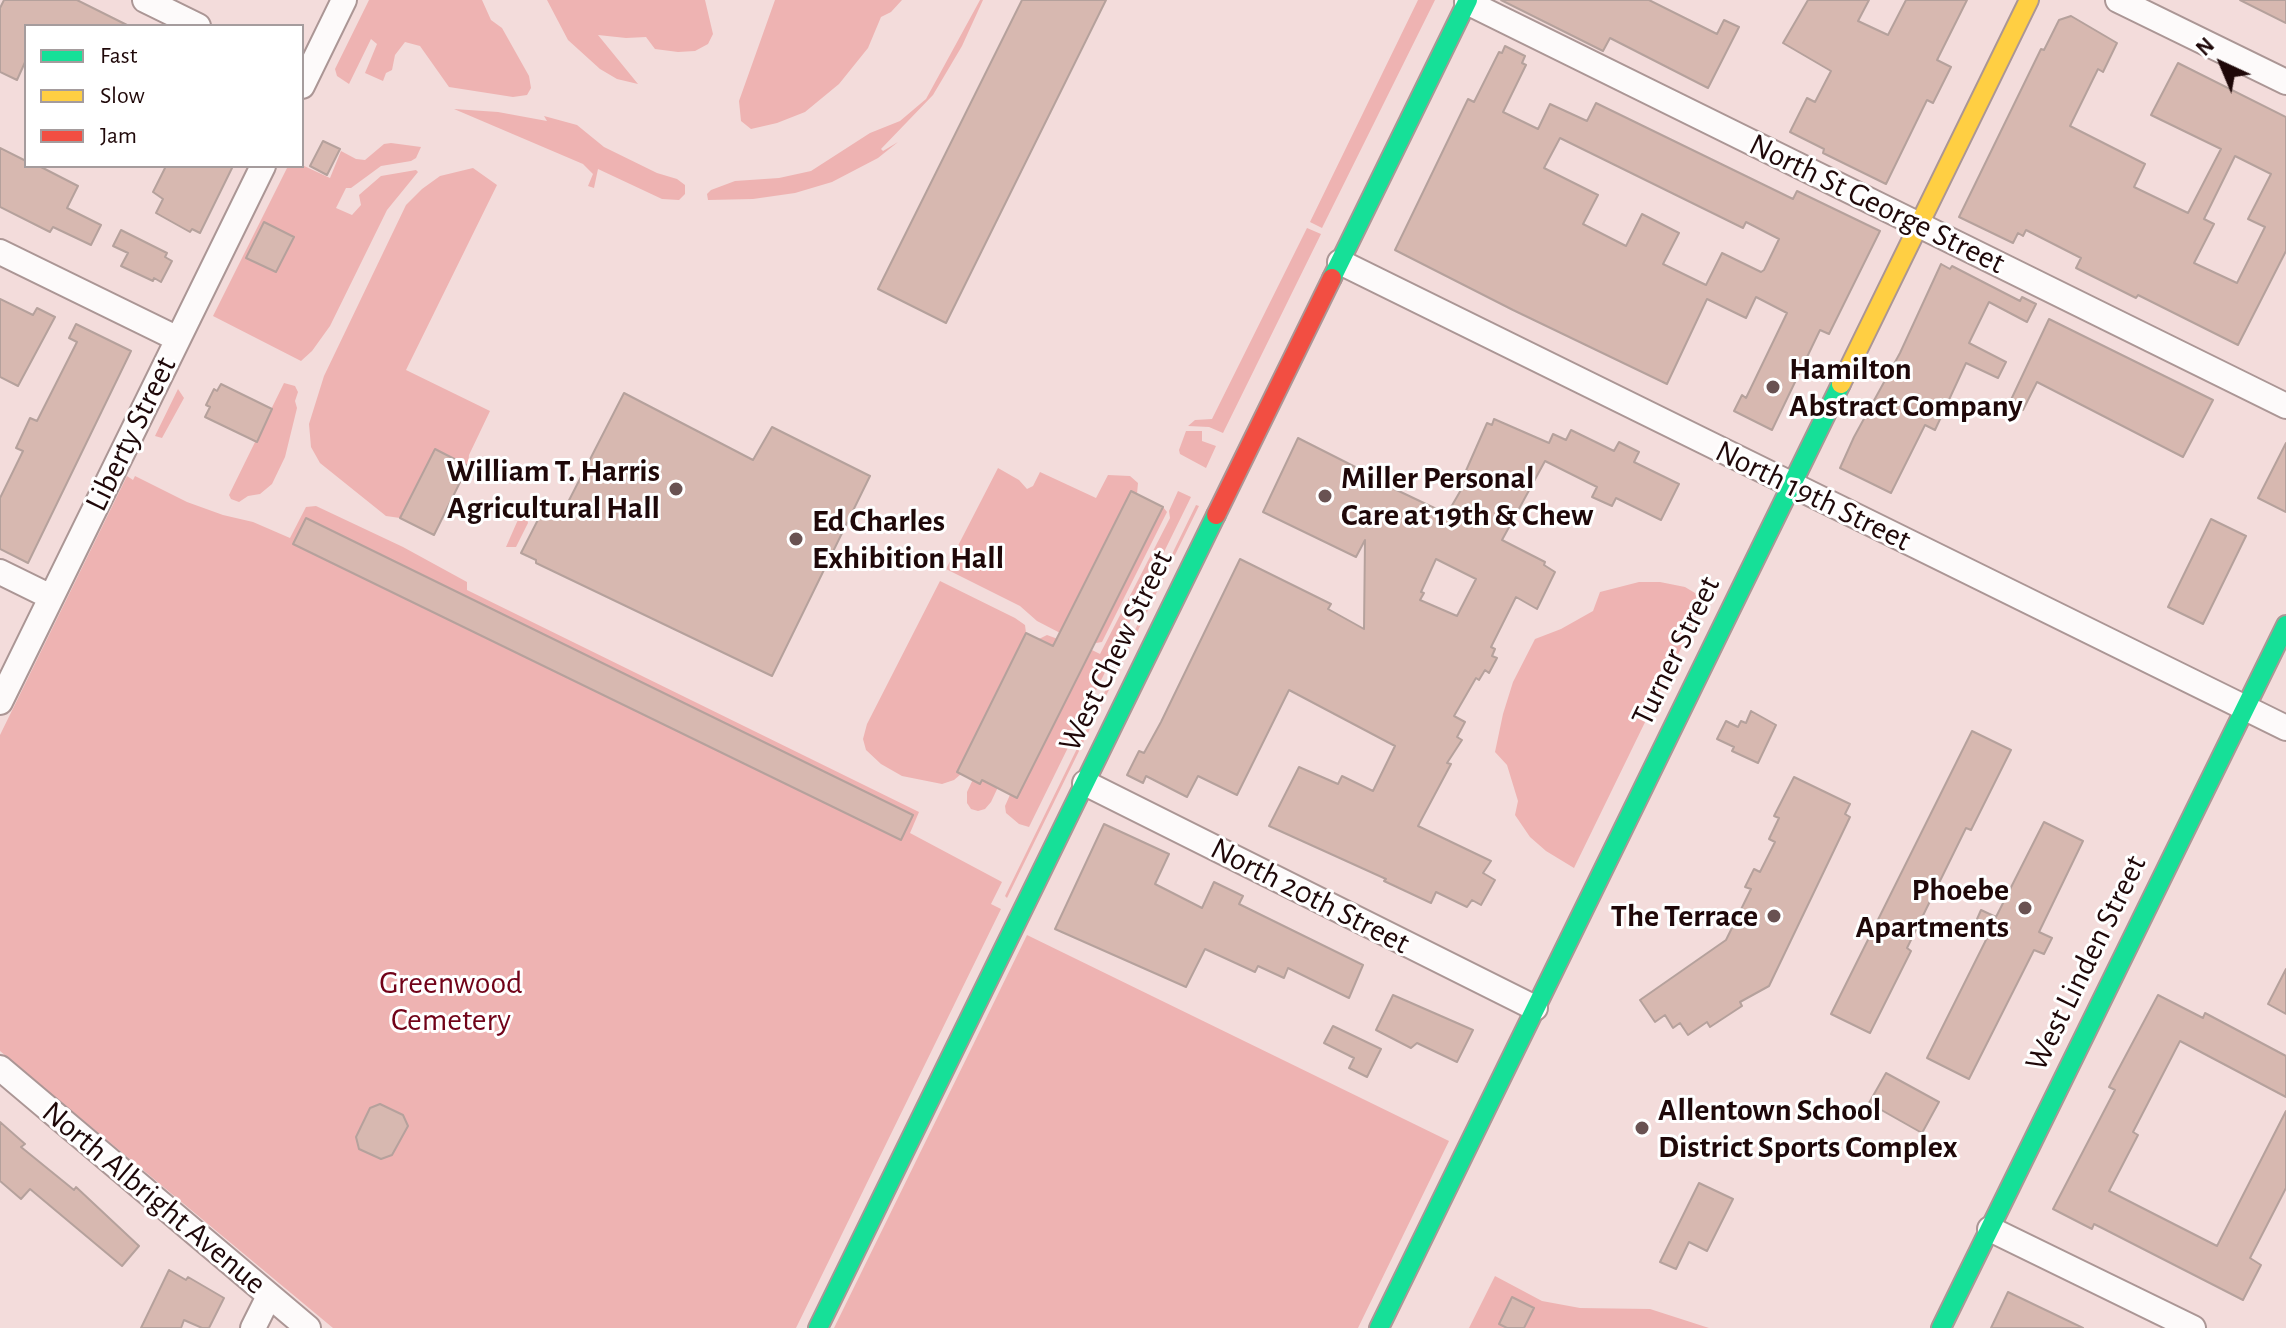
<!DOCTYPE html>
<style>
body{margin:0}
#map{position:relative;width:2286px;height:1328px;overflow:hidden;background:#f3dcdb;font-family:"Alegreya Sans",sans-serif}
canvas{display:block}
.legend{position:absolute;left:24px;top:24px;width:280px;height:144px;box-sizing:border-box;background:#fff;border:2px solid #a59c9d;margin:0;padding:10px 14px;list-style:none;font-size:24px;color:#1f0809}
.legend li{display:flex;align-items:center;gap:16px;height:40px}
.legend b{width:40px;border:2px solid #a59c9d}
.north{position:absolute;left:2182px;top:24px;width:80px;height:80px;-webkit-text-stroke:6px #fff;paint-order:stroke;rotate:316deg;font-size:22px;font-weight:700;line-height:32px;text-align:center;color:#1f0809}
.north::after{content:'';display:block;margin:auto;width:28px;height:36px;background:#1f0809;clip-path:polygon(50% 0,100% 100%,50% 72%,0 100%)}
</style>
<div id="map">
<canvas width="2286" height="1328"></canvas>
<ul class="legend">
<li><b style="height:10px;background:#16e098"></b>Fast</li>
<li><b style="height:10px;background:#ffcf43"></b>Slow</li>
<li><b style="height:10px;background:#f24e42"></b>Jam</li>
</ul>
<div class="north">N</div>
</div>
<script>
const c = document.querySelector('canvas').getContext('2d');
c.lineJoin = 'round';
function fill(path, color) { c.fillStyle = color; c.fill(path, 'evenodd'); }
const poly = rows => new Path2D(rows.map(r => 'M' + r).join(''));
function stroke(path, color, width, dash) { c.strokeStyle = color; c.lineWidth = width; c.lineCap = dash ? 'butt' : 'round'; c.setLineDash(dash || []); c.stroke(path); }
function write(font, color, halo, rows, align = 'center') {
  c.font = font + ' "Alegreya Sans",sans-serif'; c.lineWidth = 6; c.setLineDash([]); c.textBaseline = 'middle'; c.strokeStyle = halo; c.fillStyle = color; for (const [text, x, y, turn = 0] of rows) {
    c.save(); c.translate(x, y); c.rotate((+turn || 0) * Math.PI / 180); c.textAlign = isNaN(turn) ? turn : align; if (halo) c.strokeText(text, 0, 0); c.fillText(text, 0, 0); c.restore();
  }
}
fill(poly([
 [369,0,482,0,491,20,502,28,529,76,531,88,527,95,513,97,449,87,420,46,405,42,395,55,392,70,386,73,383,81,365,73,377,44,371,39,349,84,337,76,335,69],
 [547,0,705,0,713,34,708,44,695,51,678,52,655,49,646,37,626,38,598,35,638,84,617,79,600,69,568,40],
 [775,0,902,0,891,12,881,17,868,48,839,84,805,112,777,123,751,129,741,121,739,101],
 [980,0,983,0,962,46,933,95,881,149,883,151,898,142,878,158,832,182,795,193,753,199,708,200,707,194,711,190,735,181,779,178,811,171,870,133,900,121,926,99],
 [1418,0,1435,0,1322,228,1310,222],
 [454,109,498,112,547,121,544,116,577,125,604,147,657,173,677,179,685,185,685,194,679,200,662,199,598,169,594,188,588,186,593,174,583,164],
 [391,143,421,147,416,158,411,161,381,166,351,188,346,188,336,208,352,215,361,205,359,195,381,176,416,170,418,172,387,210,330,326,312,351,301,361,213,316,288,166,302,165,330,178,341,151,356,159,365,160,384,144],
 [473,168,497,185,406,370,490,411,469,455,468,466,435,449,400,518,386,516,320,463,311,447,309,424,324,376,406,205,422,189,440,176],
 [1307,228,1321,234,1223,433,1209,427,1188,426,1195,420,1212,419],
 [284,383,295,386,298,392,295,401,297,408,285,457,272,484,260,494,248,496,239,502,231,499,229,495],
 [178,389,184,398,162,438,155,436],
 [1186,431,1202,431,1202,441,1216,446,1206,468,1180,454,1179,450],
 [998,468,1019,480,1027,489,1033,486,1040,472,1096,498,1108,475,1130,476,1138,483,1137,494,1131,492,1065,622,1064,635,1037,621,1020,606,946,569],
 [127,476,133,480,135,476,187,502,223,515,253,522,290,538,306,507,316,506,403,547,467,582,467,590,919,812,910,833,1002,882,991,904,1001,909,796,1328,333,1328,0,1051,0,735],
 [1178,491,1191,497,1029,827,1019,824,1006,813,1005,806,1078,643,1100,654,1170,518,1169,511],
 [1196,505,1199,506,1007,898,1005,896],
 [524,506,528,523,516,547,506,547],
 [1163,507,1167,512,1102,642,1096,643,1092,641],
 [940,581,1015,618,1025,625,1026,633,957,771,961,774,954,780,942,784,902,776,881,764,866,750,863,739,867,724],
 [1639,582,1660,582,1685,587,1705,599,1574,868,1546,851,1530,837,1515,815,1518,801,1507,765,1495,752,1503,714,1513,682,1535,639,1561,629,1593,611,1600,592],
 [1047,635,1066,642,991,802,985,809,978,811,971,809,967,803,967,792,1039,639],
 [1027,935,1449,1141,1358,1328,834,1328],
 [1495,1276,1542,1301,1580,1308,1650,1309,1709,1328,1469,1328]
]), '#eeb3b2');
const building = poly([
 [4,0,77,0,129,26,26,26,26,60,17,80,0,72,0,8,4,0],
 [1022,0,1106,0,946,323,878,289,1022,0],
 [1501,0,1649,0,1717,34,1724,20,1739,27,1708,88,1610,38,1603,51,1501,0],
 [1808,0,1869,0,1858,21,1888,35,1906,0,1967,0,1937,60,1951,67,1933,103,1927,100,1886,184,1823,153,1824,149,1790,132,1807,98,1815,102,1831,71,1783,43,1808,0],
 [2240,0,2286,0,2286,23,2240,0],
 [2071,16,2117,43,2103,72,2098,69,2070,126,2145,164,2134,187,2188,213,2221,149,2151,115,2178,63,2286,117,2286,251,2238,345,2138,295,2136,298,2076,268,2081,258,2026,230,2023,236,2018,233,2013,243,1959,217,2041,49,2044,50,2059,20,2071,16],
 [2235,156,2271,174,2248,219,2265,227,2237,283,2194,263,2214,224,2204,219,2235,156],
 [1505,46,1525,56,1522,63,1526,65,1503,112,1538,129,1550,104,1587,121,1596,103,1793,199,1797,191,1880,231,1829,334,1820,330,1772,430,1734,411,1742,395,1746,398,1787,313,1756,297,1746,318,1707,299,1667,384,1513,310,1395,250,1468,99,1474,102,1499,52,1502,53,1505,46],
 [1560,138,1743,228,1746,222,1779,239,1764,270,1761,272,1722,253,1706,285,1663,264,1679,233,1642,214,1626,246,1583,224,1598,195,1544,168,1560,138],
 [323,141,340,149,327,175,310,166,323,141],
 [0,148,26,161,26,166,41,167,78,186,67,208,101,225,91,245,53,227,50,232,0,207,0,148],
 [166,166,233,166,200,233,192,229,190,232,156,213,163,199,153,192,166,166],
 [264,222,294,237,276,272,246,258,264,222],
 [121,230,167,253,165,257,172,261,161,282,154,278,153,281,121,266,128,253,113,246,121,230],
 [1941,264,1950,269,1952,266,2020,301,2022,297,2036,304,2027,322,1989,302,1969,343,2006,362,1998,378,1966,363,1935,430,1925,425,1891,493,1840,468,1854,437,1900,353,1941,264],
 [0,299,33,315,37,308,55,317,18,386,0,377,0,299],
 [2049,319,2213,400,2183,457,2037,382,2023,410,2009,404,2049,319],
 [76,324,131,351,28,563,0,549,0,498,23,451,16,448,30,418,37,421,77,342,69,338,76,324],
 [221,384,272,409,257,442,205,417,210,407,206,405,214,389,217,391,221,384],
 [624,393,753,460,772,427,870,476,772,676,536,563,536,560,521,553,546,504,563,512,624,393],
 [1494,419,1549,443,1553,434,1566,440,1571,430,1614,451,1619,442,1639,452,1634,462,1679,484,1661,520,1616,498,1612,506,1592,497,1597,487,1545,461,1502,540,1545,562,1544,565,1555,572,1537,609,1516,597,1491,647,1495,649,1492,656,1497,658,1489,673,1485,670,1479,680,1476,678,1454,716,1465,722,1457,737,1462,740,1447,763,1451,764,1418,826,1491,861,1483,873,1495,880,1481,905,1472,900,1467,907,1436,892,1431,903,1384,881,1386,879,1269,826,1299,767,1338,784,1342,776,1373,791,1395,746,1289,690,1237,795,1198,776,1187,797,1146,776,1143,783,1127,775,1139,751,1144,753,1161,722,1240,559,1331,604,1328,609,1364,629,1365,540,1356,557,1263,512,1298,438,1385,482,1384,484,1447,514,1465,483,1461,482,1487,423,1492,425,1494,419],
 [1436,559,1476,579,1457,616,1420,600,1424,593,1421,592,1436,559],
 [2286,443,2286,512,2258,498,2286,443],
 [435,449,468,466,434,535,400,518,435,449],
 [1131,491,1163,507,1017,798,982,780,980,784,957,772,1026,633,1053,646,1131,491],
 [306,518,913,815,901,840,293,544,306,518],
 [2211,519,2246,536,2203,624,2168,607,2211,519],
 [1751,711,1776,725,1758,763,1732,751,1734,747,1717,739,1726,721,1738,727,1741,721,1746,723,1751,711],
 [1972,731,2011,750,1971,830,1966,828,1907,948,1911,951,1870,1033,1831,1014,1972,731],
 [1794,777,1850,804,1845,814,1850,817,1769,986,1740,1002,1742,1006,1710,1027,1707,1022,1688,1035,1680,1023,1673,1028,1665,1015,1655,1022,1640,1000,1726,940,1751,889,1745,887,1754,869,1760,872,1775,842,1769,839,1779,818,1774,816,1794,777],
 [2044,822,2083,841,2039,932,2052,938,2044,954,2034,950,1969,1079,1927,1058,1989,934,1974,926,1981,910,1996,917,2044,822],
 [1104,824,1169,854,1155,884,1202,908,1214,882,1243,896,1239,904,1363,965,1349,998,1288,968,1284,978,1258,966,1255,972,1205,949,1186,987,1055,929,1104,824],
 [2286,969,2286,1014,2268,1004,2286,969],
 [1393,995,1473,1030,1457,1062,1417,1043,1411,1048,1376,1030,1393,995],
 [2158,995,2203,1018,2205,1013,2286,1056,2286,1097,2180,1041,2133,1132,2138,1135,2109,1191,2217,1246,2286,1111,2286,1188,2250,1258,2261,1265,2243,1300,2104,1229,2094,1224,2092,1229,2053,1209,2115,1090,2109,1087,2158,995],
 [1333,1026,1381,1049,1367,1077,1349,1068,1354,1058,1324,1043,1333,1026],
 [1886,1073,1939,1102,1922,1133,1869,1103,1886,1073],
 [380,1104,403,1115,408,1126,392,1155,381,1159,359,1149,356,1137,370,1108,380,1104],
 [0,1122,25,1144,21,1147,74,1190,76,1187,139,1246,122,1266,30,1189,21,1199,0,1181,0,1122],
 [1699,1183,1733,1199,1707,1251,1689,1242,1676,1269,1660,1262,1699,1183],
 [169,1270,186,1280,188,1277,224,1298,209,1328,202,1328,184,1320,181,1328,141,1328,169,1270],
 [2008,1292,2083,1328,1991,1328,2008,1292],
 [1512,1297,1534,1308,1524,1328,1507,1328,1499,1324,1512,1297]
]);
fill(building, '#d7b8b0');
stroke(building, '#b5a19c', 2);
const street = poly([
 [145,0,198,26],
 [2118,0,2286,82],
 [1467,2,2286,406],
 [302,86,344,0],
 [0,252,178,339],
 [1340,262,2286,728],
 [0,572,51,597],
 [0,702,263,166],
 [1085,783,1535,1008],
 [0,1068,308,1328],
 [1990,1229,2193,1328],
 [253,1328,269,1296]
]);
const fast = poly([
 [1332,278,1468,0],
 [818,1328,1216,515],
 [1379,1328,1841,384],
 [1941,1328,2286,625]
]);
const slow = poly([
 [1841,384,2029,0]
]);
const jam = poly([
 [1216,515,1332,278]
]);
stroke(street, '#ab9695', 28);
stroke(fast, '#ab9695', 22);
stroke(slow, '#ab9695', 22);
stroke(jam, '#ab9695', 22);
stroke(street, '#fdfafa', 24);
stroke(fast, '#16e098', 18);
stroke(slow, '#ffcf43', 18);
stroke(jam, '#f24e42', 18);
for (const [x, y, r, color] of [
 [1773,387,8,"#695252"],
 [676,489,8,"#695252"],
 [1325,496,8,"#695252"],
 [796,539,8,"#695252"],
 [2025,908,8,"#695252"],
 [1774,916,8,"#695252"],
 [1642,1128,8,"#695252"]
]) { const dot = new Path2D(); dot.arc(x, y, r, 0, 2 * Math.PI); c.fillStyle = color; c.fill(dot); stroke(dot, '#fff', 3); }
write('32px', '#1f0809', '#fff', [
 ["North St George Street",1877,204,26],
 ["Liberty Street",131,434,-64],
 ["North 19th Street",1813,496,26],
 ["West Chew Street",1116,651,-64],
 ["Turner Street",1676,651,-64],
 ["North 20th Street",1310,896,27],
 ["West Linden Street",2086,963,-64],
 ["North Albright Avenue",154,1198,40]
]);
write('bold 32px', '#1f0809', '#fff', [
 ["Hamilton",1789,369],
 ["Abstract Company",1789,406],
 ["William T. Harris",660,471,"right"],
 ["Agricultural Hall",660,508,"right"],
 ["Miller Personal",1341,478],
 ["Care at 19th & Chew",1341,515],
 ["Ed Charles",812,521],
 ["Exhibition Hall",812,558],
 ["Phoebe",2009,890,"right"],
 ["Apartments",2009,927,"right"],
 ["The Terrace",1758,916,"right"],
 ["Allentown School",1658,1110],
 ["District Sports Complex",1658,1147]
], 'left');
write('32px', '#710218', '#fff', [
 ["Greenwood",451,983],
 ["Cemetery",451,1020]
]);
</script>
